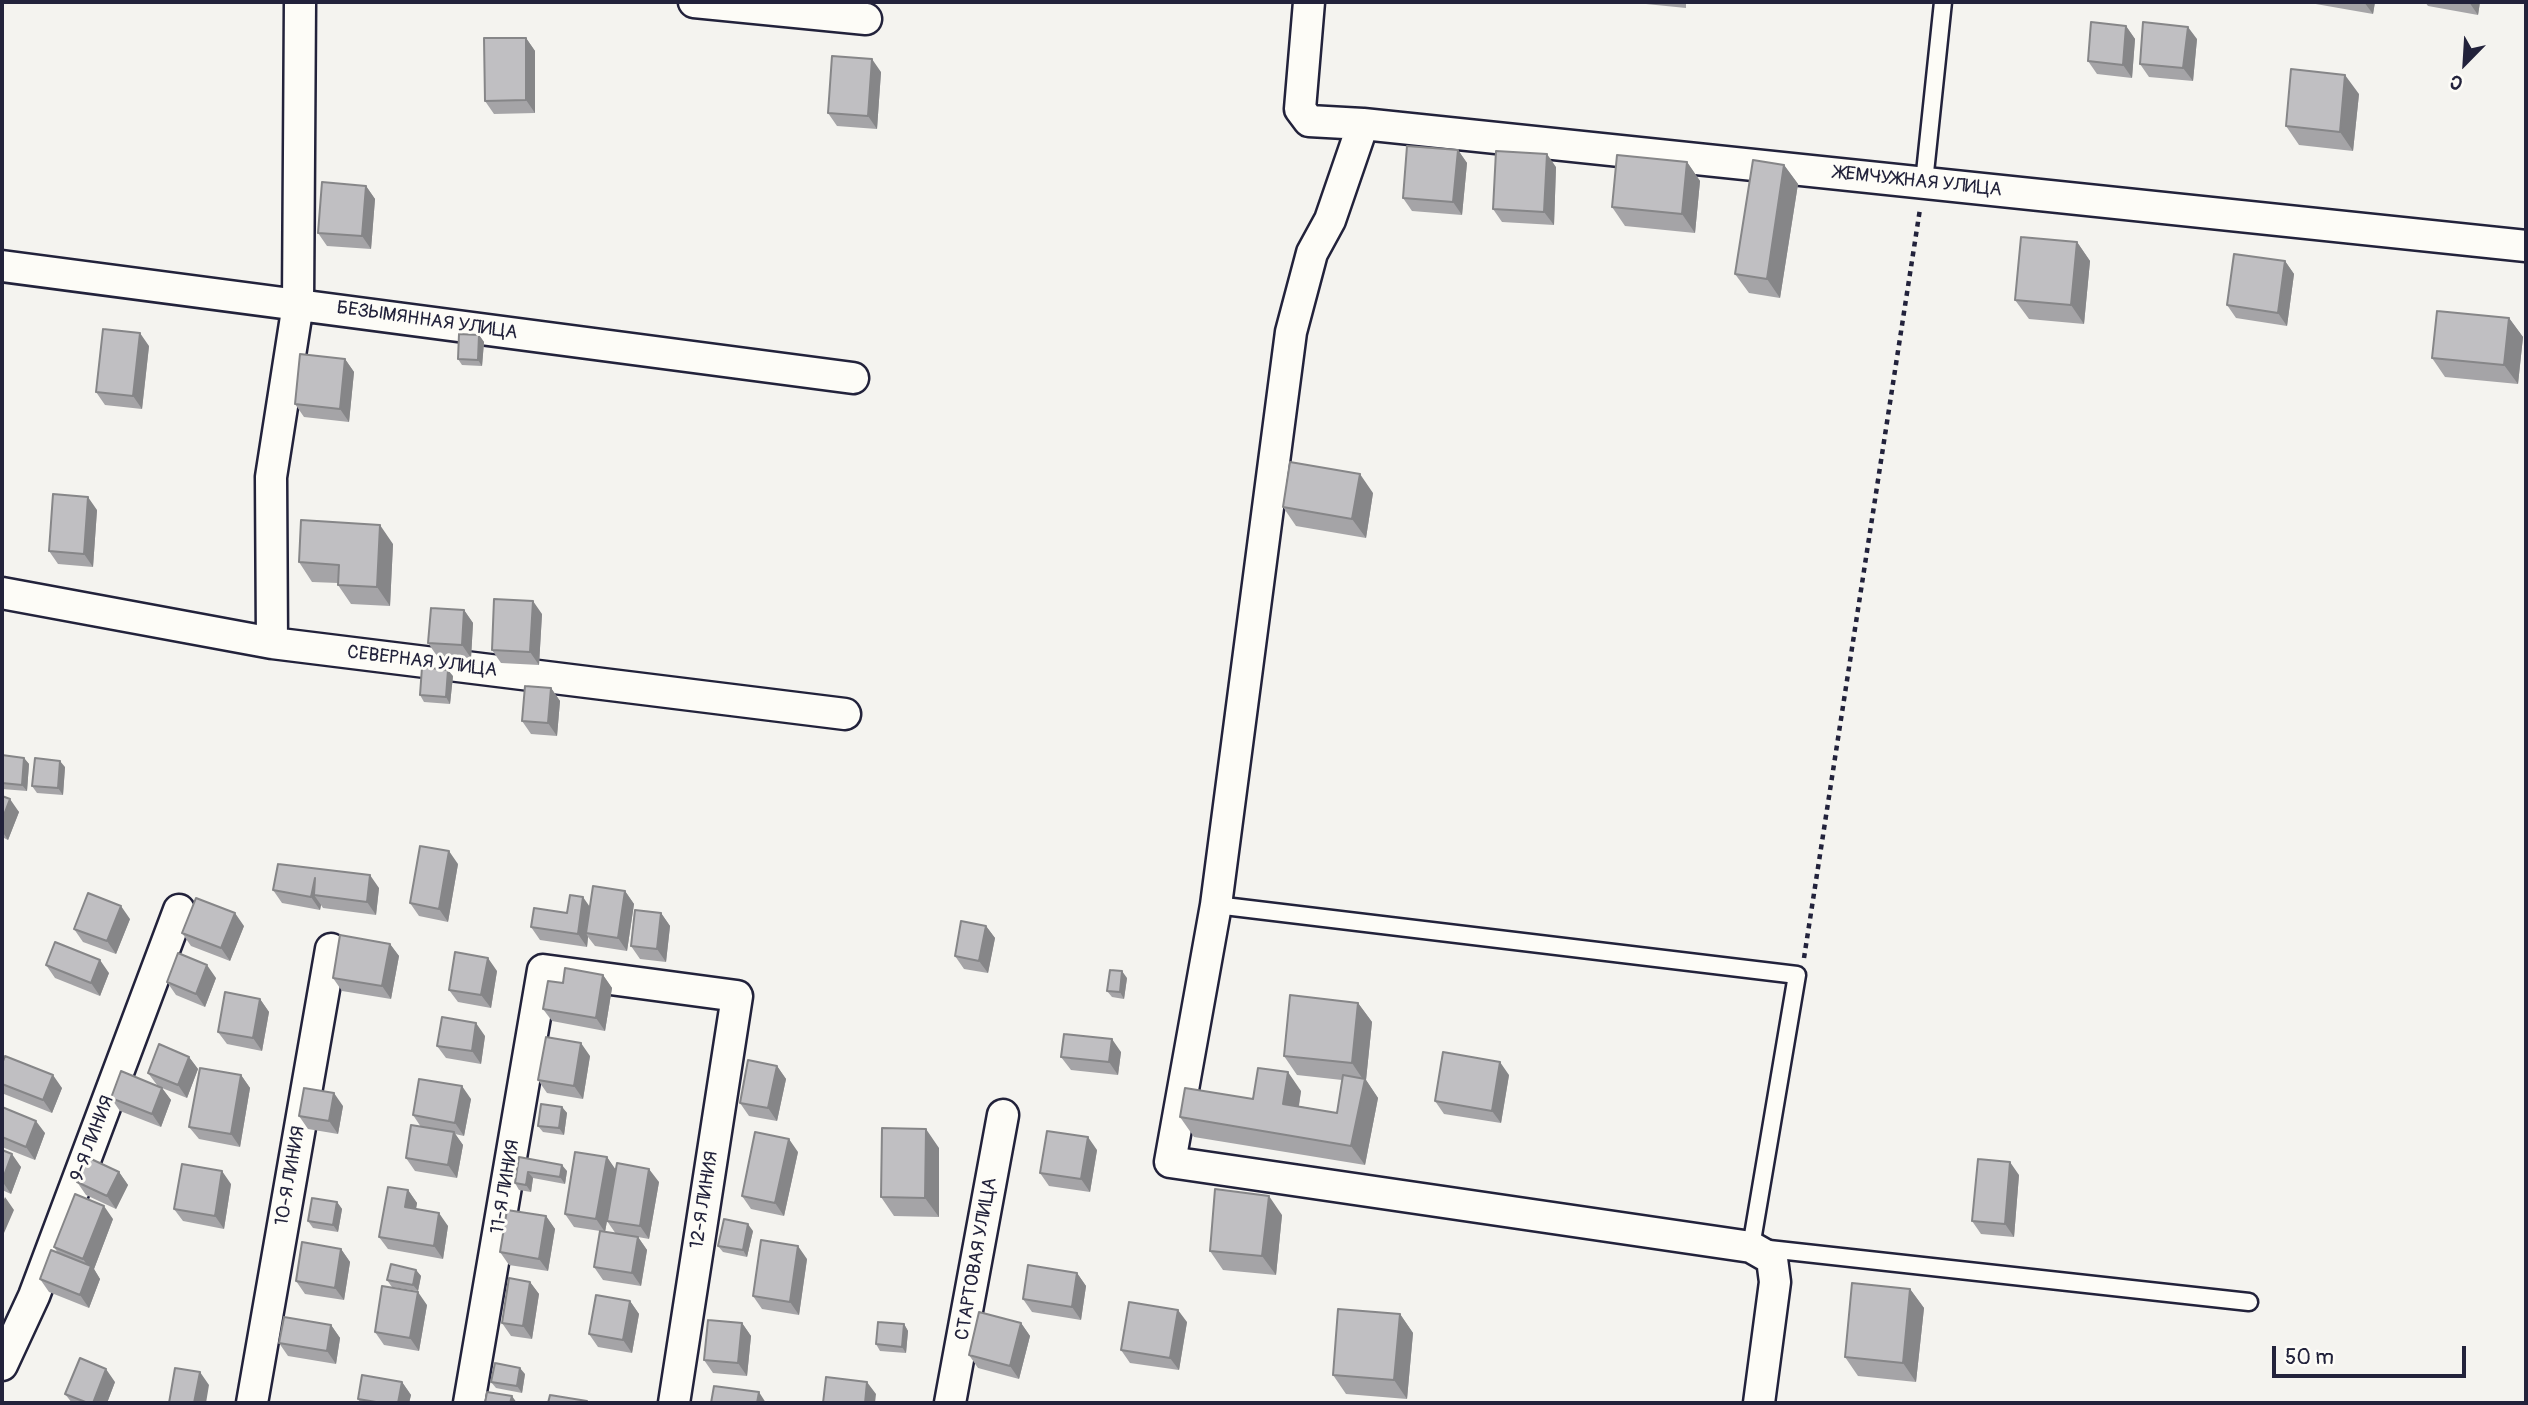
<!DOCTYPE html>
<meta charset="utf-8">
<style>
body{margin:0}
#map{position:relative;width:2528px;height:1405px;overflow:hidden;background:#f4f3ef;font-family:Pangolin,sans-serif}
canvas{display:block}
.frame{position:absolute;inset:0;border:4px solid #22223b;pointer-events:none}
.north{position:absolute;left:2430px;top:28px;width:70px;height:70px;-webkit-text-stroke:5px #fdfcf7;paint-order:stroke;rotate:204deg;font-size:19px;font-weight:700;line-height:28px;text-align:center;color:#22223b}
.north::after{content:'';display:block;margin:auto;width:24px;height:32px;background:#22223b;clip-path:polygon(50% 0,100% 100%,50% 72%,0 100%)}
.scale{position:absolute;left:2272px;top:1346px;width:194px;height:32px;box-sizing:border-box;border:4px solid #22223b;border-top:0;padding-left:9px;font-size:21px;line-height:24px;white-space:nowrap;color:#22223b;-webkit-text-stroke:5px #fdfcf7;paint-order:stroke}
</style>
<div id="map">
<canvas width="2528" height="1405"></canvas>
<div class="frame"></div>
<div class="north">С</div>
<div class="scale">50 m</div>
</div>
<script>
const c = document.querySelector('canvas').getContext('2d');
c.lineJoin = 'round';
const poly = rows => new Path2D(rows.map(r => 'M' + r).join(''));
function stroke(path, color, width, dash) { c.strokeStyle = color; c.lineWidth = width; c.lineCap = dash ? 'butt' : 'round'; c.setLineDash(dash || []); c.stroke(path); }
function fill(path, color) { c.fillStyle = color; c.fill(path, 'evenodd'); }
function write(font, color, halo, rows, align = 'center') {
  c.font = font + ' Pangolin,sans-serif'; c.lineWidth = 6; c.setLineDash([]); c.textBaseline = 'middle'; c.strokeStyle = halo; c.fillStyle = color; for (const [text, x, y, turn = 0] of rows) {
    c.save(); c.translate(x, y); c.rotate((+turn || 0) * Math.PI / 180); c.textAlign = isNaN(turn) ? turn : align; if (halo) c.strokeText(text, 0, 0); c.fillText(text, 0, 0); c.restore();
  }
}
const service = poly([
 [1924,182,1943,2],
 [1216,905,1797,975,1751,1247,2249,1302]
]);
const minor = poly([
 [694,2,866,19],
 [1309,2,1300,109,1309,121,1363,124,2526,246],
 [1363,124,1330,220,1312,253,1291,332,1216,905,1170,1162,1751,1247,1772,1259,1775,1282,1759,1403],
 [2,266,853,378],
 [2,593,272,643,845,714],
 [272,643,271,477,298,304,300,2],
 [2,1365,34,1296,179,910],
 [252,1403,331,949],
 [469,1403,543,970,737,996,674,1403],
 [950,1403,1003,1115]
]);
stroke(service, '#22223b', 21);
stroke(minor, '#22223b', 35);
stroke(poly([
 [1804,958,1920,209]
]), '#22223b', 4.5, [5, 5]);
stroke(service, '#fdfcf7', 16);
stroke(minor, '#fdfcf7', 30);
fill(poly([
 [1626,2,1686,2,1686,8],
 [2309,2,2375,2,2373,14,2310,3],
 [2425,2,2480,2,2478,15,2428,6],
 [2126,26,2135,39,2132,78,2097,74,2088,61],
 [526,38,535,51,535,113,494,114,485,101],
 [2197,39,2193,81,2149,77,2140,64],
 [881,72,877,129,837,126,828,113],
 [2359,94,2353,151,2299,145,2286,126],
 [1458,150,1467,163,1462,215,1412,211,1403,198],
 [1687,162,1700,181,1695,233,1625,226,1612,207],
 [1784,165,1798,184,1780,298,1749,293,1735,274],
 [1556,167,1554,225,1502,222,1493,209],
 [366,186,375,199,371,249,327,246,318,233],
 [2077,242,2090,261,2084,324,2029,319,2015,300],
 [2285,261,2294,274,2287,326,2236,318,2227,305],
 [2509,318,2523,337,2518,384,2445,377,2432,358],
 [479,335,484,342,482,366,462,365,458,359],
 [149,346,142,409,105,405,96,392],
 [345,359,354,372,349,422,304,417,295,404],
 [1373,493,1366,538,1296,526,1283,507],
 [97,510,93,567,58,564,49,551],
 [393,544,390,606,351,604,338,585,338,583,312,582,299,562],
 [464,610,473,623,471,658,437,656,428,643],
 [542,614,539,665,501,663,492,650],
 [453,676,450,704,424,702,420,695],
 [551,688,560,701,557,736,531,734,522,721],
 [2,755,24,758,29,764,27,791,2,789],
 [65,767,63,795,37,793,32,786],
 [2,796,19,812,8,840,2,837],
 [458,864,448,922,419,916,410,903],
 [379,888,376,915,323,908,321,905,320,910,282,903,273,890],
 [625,891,634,904,627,951,595,946,588,937,587,947,540,940,531,927,567,913,590,906],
 [661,913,670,926,666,962,640,959,631,946],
 [130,919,116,954,83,942,74,929],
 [244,926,230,961,191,946,182,933],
 [986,926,995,938,988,973,964,969,955,956],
 [390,944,399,956,391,999,342,991,333,978],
 [46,965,109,973,100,996,55,978],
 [497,971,491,1008,458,1002,449,990],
 [603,975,612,988,605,1031,552,1021,543,1009],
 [216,978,205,1007,176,995,167,982],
 [1127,978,1124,999,1112,997,1107,991],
 [260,999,269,1012,262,1051,227,1044,218,1032],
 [1358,1003,1372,1022,1366,1080,1378,1098,1365,1165,1194,1137,1180,1117,1253,1099,1301,1091,1299,1106,1337,1113,1342,1080,1297,1075,1284,1056],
 [485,1036,481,1064,446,1058,437,1046],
 [1121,1052,1118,1075,1071,1070,1061,1057],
 [590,1056,583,1099,547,1093,538,1080],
 [189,1057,198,1069,187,1098,162,1088,171,1100,161,1127,120,1111,111,1098,157,1085,148,1073],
 [2,1064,62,1088,52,1113,4,1094,2,1091],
 [777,1066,786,1079,777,1121,749,1116,740,1103],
 [241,1075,250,1088,240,1147,199,1139,189,1127],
 [1509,1075,1501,1123,1444,1114,1435,1101],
 [471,1099,464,1136,455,1134,463,1145,457,1178,415,1171,406,1158,421,1127,413,1115],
 [343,1106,338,1134,308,1129,299,1116],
 [2,1107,45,1133,35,1160,2,1147],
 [562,1107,567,1113,564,1135,543,1132,538,1126],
 [939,1148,939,1217,894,1216,881,1197],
 [2,1150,21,1167,11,1194,2,1190],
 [1097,1150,1090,1192,1049,1186,1040,1173],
 [798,1152,784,1216,751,1209,742,1196],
 [519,1157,567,1171,565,1184,533,1178,531,1192,519,1190,515,1183],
 [607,1157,615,1170,659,1182,649,1239,638,1237,647,1250,641,1286,603,1280,594,1267,600,1231,574,1227,565,1214],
 [607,1221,616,1234,605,1232],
 [119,1172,128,1185,116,1209,86,1195,77,1182],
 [2019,1175,2014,1237,1981,1234,1972,1221],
 [231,1184,224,1229,183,1221,174,1209],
 [408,1190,417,1203,416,1209,448,1226,443,1259,388,1249,379,1237],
 [337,1202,342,1209,338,1232,313,1228,308,1221],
 [1282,1215,1276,1275,1223,1270,1210,1251],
 [546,1216,555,1229,548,1271,509,1265,500,1252],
 [113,1219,94,1269,100,1279,89,1308,49,1292,40,1279,58,1253,54,1247],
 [753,1231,747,1257,723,1252,718,1246],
 [341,1249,350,1262,344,1300,305,1294,296,1281],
 [807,1259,799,1315,762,1309,753,1296],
 [416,1270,421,1276,418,1291,392,1287,387,1280],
 [1077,1273,1086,1286,1081,1320,1032,1312,1023,1299],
 [530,1282,539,1294,532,1339,511,1336,502,1323],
 [1910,1289,1924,1308,1916,1382,1858,1376,1845,1357],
 [630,1301,639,1314,632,1353,598,1347,589,1334],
 [427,1305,419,1351,384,1345,375,1332],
 [1400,1314,1413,1333,1407,1399,1346,1394,1333,1375],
 [1187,1322,1179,1370,1130,1363,1121,1350],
 [742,1323,751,1336,747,1376,713,1373,704,1360],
 [1021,1323,1030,1336,1019,1379,978,1368,969,1355],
 [904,1324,908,1331,906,1353,880,1351,876,1344],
 [331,1325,340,1338,336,1364,288,1356,279,1343],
 [525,1374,522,1393,496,1388,491,1382],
 [115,1382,107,1403,72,1403,65,1394],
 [402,1382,411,1395,409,1403,361,1403,358,1399]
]), '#a5a4a7');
fill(poly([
 [2364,2,2375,2,2373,14],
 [2469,2,2480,2,2478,15],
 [2126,26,2135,39,2132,78,2123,65],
 [2188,27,2197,39,2193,81,2183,68],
 [526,38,535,51,535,113,526,100],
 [872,59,881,72,877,129,868,116],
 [2345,75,2359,94,2353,151,2340,132],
 [1458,150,1467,163,1462,215,1453,202],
 [1547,154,1556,167,1554,225,1544,212],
 [1687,162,1700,181,1695,233,1682,214],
 [1784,165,1798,184,1780,298,1767,279],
 [366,186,375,199,371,249,362,236],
 [2077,242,2090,261,2084,324,2071,305],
 [2285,261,2294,274,2287,326,2278,313],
 [2509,318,2523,337,2518,384,2504,365],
 [140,333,149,346,142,409,133,396],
 [479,335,484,342,482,366,478,360],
 [345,359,354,372,349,422,340,409],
 [1360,474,1373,493,1366,538,1352,519],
 [88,497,97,510,93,567,84,554],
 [380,525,393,544,390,606,377,587],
 [533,601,542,614,539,665,530,652],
 [464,610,473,623,471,658,462,645],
 [448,670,453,676,450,704,446,697],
 [551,688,560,701,557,736,548,723],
 [24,758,29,764,27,791,22,785],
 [60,761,65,767,63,795,58,788],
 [10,799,19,812,8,840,2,831,2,820],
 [449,851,458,864,448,922,439,909],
 [370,875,379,888,376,915,367,902],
 [315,878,314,895,321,905,320,910,311,897],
 [625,891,634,904,627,951,618,938],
 [583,897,592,910,586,933,588,937,587,947,578,934],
 [121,906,130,919,116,954,107,941],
 [235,913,244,926,230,961,221,948],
 [661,913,670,926,666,962,657,949],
 [986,926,995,938,988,973,979,961],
 [390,944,399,956,391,999,382,986],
 [488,958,497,971,491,1008,481,995],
 [100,960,109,973,100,996,91,983],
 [207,965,216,978,205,1007,196,994],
 [1122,971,1127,978,1124,999,1120,992],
 [603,975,612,988,605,1031,596,1018],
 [260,999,269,1012,262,1051,253,1038],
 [1358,1003,1372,1022,1366,1080,1378,1098,1365,1165,1351,1146,1364,1081,1352,1063],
 [476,1023,485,1036,481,1064,472,1051],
 [1112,1039,1121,1052,1118,1075,1109,1062],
 [581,1043,590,1056,583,1099,574,1086],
 [189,1057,198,1069,187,1098,178,1085],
 [1500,1062,1509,1075,1501,1123,1492,1111],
 [777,1066,786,1079,777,1121,768,1108],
 [1288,1072,1301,1091,1296,1123,1283,1104],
 [53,1075,62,1088,52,1113,43,1100],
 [241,1075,250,1088,240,1147,231,1134],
 [462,1086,471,1099,464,1136,455,1123],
 [162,1088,171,1100,161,1127,152,1114],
 [334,1093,343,1106,338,1134,329,1121],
 [562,1107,567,1113,564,1135,559,1128],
 [36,1121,45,1133,35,1160,26,1147],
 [926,1129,939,1148,939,1217,925,1198],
 [454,1132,463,1145,457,1178,448,1165],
 [1088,1137,1097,1150,1090,1192,1081,1179],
 [789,1139,798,1152,784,1216,775,1203],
 [12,1154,21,1167,11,1194,2,1181],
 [607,1157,616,1170,605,1232,596,1219],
 [2010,1162,2019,1175,2014,1237,2005,1224],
 [562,1165,567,1171,565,1184,560,1177],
 [649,1169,659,1182,649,1239,640,1226],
 [222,1171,231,1184,224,1229,215,1216],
 [119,1172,128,1185,116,1209,107,1196],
 [528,1172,533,1178,531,1192,526,1185],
 [408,1190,417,1203,414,1220,405,1207],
 [1269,1196,1282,1215,1276,1275,1262,1256],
 [5,1197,14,1210,4,1233,2,1229,2,1204],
 [337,1202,342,1209,338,1232,333,1225],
 [104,1206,113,1219,94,1269,100,1279,89,1308,80,1295,90,1269,83,1259],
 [439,1213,448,1226,443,1259,434,1246],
 [546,1216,555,1229,548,1271,539,1259],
 [748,1224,753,1231,747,1257,743,1250],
 [638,1237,647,1250,641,1286,632,1273],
 [798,1246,807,1259,799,1315,790,1302],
 [341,1249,350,1262,344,1300,335,1288],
 [416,1270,421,1276,418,1291,413,1285],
 [1077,1273,1086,1286,1081,1320,1072,1307],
 [530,1282,539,1294,532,1339,523,1326],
 [1910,1289,1924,1308,1916,1382,1903,1363],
 [418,1292,427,1305,419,1351,410,1338],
 [630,1301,639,1314,632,1353,623,1340],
 [1178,1310,1187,1322,1179,1370,1170,1358],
 [1400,1314,1413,1333,1407,1399,1394,1380],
 [742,1323,751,1336,747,1376,738,1363],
 [1021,1323,1030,1336,1019,1379,1010,1366],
 [904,1324,908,1331,906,1353,902,1347],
 [331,1325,340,1338,336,1364,327,1351],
 [520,1368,525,1374,522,1393,517,1386],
 [106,1369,115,1382,107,1403,93,1403],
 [200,1372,209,1385,206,1403,194,1403],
 [402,1382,411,1395,409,1403,398,1403],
 [867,1382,876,1394,875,1403,865,1403],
 [759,1392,766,1403,757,1403],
 [512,1396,517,1403,510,1403]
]), '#868688');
const building = poly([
 [2091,22,2126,26,2123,65,2088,61,2091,22],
 [2143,22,2188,27,2183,68,2140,64,2143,22],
 [484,38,526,38,526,100,485,101,484,38],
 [832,56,872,59,868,116,828,113,832,56],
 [2291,69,2345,75,2340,132,2286,126,2291,69],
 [1407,146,1458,150,1453,202,1403,198,1407,146],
 [1496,151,1547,154,1544,212,1493,209,1496,151],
 [1617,155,1687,162,1682,214,1612,207,1617,155],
 [1753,160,1784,165,1767,279,1735,274,1753,160],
 [322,182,366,186,362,236,318,233,322,182],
 [2021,237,2077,242,2071,305,2015,300,2021,237],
 [2234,254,2285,261,2278,313,2227,305,2234,254],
 [2437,311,2509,318,2504,365,2432,358,2437,311],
 [103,329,140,333,133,396,96,392,103,329],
 [459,334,479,335,478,360,458,359,459,334],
 [300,354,345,359,340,409,295,404,300,354],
 [1290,462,1360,474,1352,519,1283,507,1290,462],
 [53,494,88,497,84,554,49,551,53,494],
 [301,520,380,525,377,587,338,585,339,565,299,562,301,520],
 [494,599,533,601,530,652,492,650,494,599],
 [431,608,464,610,462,645,428,643,431,608],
 [422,667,448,670,446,697,420,695,422,667],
 [525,686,551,688,548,723,522,721,525,686],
 [2,755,24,758,22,785,2,783,2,755],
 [35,758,60,761,58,788,32,786,35,758],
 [2,796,10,799,2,820,2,796],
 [420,846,449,851,439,909,410,903,420,846],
 [278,864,370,875,367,902,314,895,315,878,311,897,273,890,278,864],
 [593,886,625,891,618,938,586,933,593,886],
 [88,893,121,906,107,941,74,929,88,893],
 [570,895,583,897,578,934,531,927,534,908,567,913,570,895],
 [196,898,235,913,221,948,182,933,196,898],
 [635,910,661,913,657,949,631,946,635,910],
 [961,921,986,926,979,961,955,956,961,921],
 [340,935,390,944,382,986,333,978,340,935],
 [55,942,100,960,91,983,46,965,55,942],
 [455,952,488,958,481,995,449,990,455,952],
 [178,953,207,965,196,994,167,982,178,953],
 [565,968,603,975,596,1018,543,1009,548,981,563,983,565,968],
 [1110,970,1122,971,1120,992,1107,991,1110,970],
 [225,992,260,999,253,1038,218,1032,225,992],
 [1290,995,1358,1003,1352,1063,1284,1056,1290,995],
 [442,1017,476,1023,472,1051,437,1046,442,1017],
 [1064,1034,1112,1039,1109,1062,1061,1057,1064,1034],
 [546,1037,581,1043,574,1086,538,1080,546,1037],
 [159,1044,189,1057,178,1085,148,1073,159,1044],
 [1443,1052,1500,1062,1492,1111,1435,1101,1443,1052],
 [5,1056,53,1075,43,1100,2,1084,2,1064,5,1056],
 [748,1060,777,1066,768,1108,740,1103,748,1060],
 [200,1068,241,1075,231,1134,189,1127,200,1068],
 [1258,1068,1288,1072,1283,1104,1337,1113,1343,1075,1365,1079,1351,1146,1180,1117,1185,1088,1253,1099,1258,1068],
 [121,1071,162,1088,152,1114,111,1098,121,1071],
 [419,1079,462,1086,455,1123,413,1115,419,1079],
 [304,1088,334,1093,329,1121,299,1116,304,1088],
 [541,1104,562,1107,559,1128,538,1126,541,1104],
 [2,1107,36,1121,26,1147,2,1137,2,1107],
 [411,1125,454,1132,448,1165,406,1158,411,1125],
 [882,1128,926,1129,925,1198,881,1197,882,1128],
 [1047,1131,1088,1137,1081,1179,1040,1173,1047,1131],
 [755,1132,789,1139,775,1203,742,1196,755,1132],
 [2,1150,12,1154,2,1181,2,1150],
 [575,1152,607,1157,596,1219,565,1214,575,1152],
 [519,1157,562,1165,560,1177,528,1172,526,1185,515,1183,519,1157],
 [89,1158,119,1172,107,1196,77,1182,89,1158],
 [1978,1159,2010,1162,2005,1224,1972,1221,1978,1159],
 [617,1163,649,1169,640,1226,607,1221,617,1163],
 [182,1164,222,1171,215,1216,174,1209,182,1164],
 [388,1187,408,1190,405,1207,439,1213,434,1246,379,1237,388,1187],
 [1215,1189,1269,1196,1262,1256,1210,1251,1215,1189],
 [75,1194,104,1206,83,1259,54,1247,75,1194],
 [312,1198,337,1202,333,1225,308,1221,312,1198],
 [507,1210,546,1216,539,1259,500,1252,507,1210],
 [724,1219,748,1224,743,1250,718,1246,724,1219],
 [600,1231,638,1237,632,1273,594,1267,600,1231],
 [761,1240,798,1246,790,1302,753,1296,761,1240],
 [302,1242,341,1249,335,1288,296,1281,302,1242],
 [51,1250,91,1266,80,1295,40,1279,51,1250],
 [391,1264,416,1270,413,1285,387,1280,391,1264],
 [1028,1265,1077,1273,1072,1307,1023,1299,1028,1265],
 [509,1278,530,1282,523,1326,502,1323,509,1278],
 [1852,1283,1910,1289,1903,1363,1845,1357,1852,1283],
 [382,1286,418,1292,410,1338,375,1332,382,1286],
 [596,1295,630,1301,623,1340,589,1334,596,1295],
 [1129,1302,1178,1310,1170,1358,1121,1350,1129,1302],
 [1338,1309,1400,1314,1394,1380,1333,1375,1338,1309],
 [979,1312,1021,1323,1010,1366,969,1355,979,1312],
 [284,1317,331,1325,327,1351,279,1343,284,1317],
 [708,1320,742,1323,738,1363,704,1360,708,1320],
 [878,1322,904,1324,902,1347,876,1344,878,1322],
 [80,1358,106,1369,93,1403,88,1403,65,1394,80,1358],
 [495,1363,520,1368,517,1386,491,1382,495,1363],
 [175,1368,200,1372,194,1403,169,1403,175,1368],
 [362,1375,402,1382,398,1403,382,1403,358,1399,362,1375],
 [826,1377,867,1382,865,1403,823,1403,826,1377],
 [714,1386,759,1392,757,1403,711,1403,714,1386],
 [487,1392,512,1396,510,1403,485,1403,487,1392],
 [550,1395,587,1401,586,1403,548,1403,550,1395]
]);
fill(building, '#c0bfc2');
stroke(building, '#868688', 2);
write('19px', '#22223b', '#fdfcf7', [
 ["ЖЕМЧУЖНАЯ УЛИЦА",1918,182,6],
 ["БЕЗЫМЯННАЯ УЛИЦА",427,321,8],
 ["СЕВЕРНАЯ УЛИЦА",422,662,7],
 ["9-Я ЛИНИЯ",93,1139,-69],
 ["10-Я ЛИНИЯ",291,1176,-80],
 ["11-Я ЛИНИЯ",506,1187,-80],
 ["12-Я ЛИНИЯ",705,1200,-81],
 ["СТАРТОВАЯ УЛИЦА",977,1259,-80]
]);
</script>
